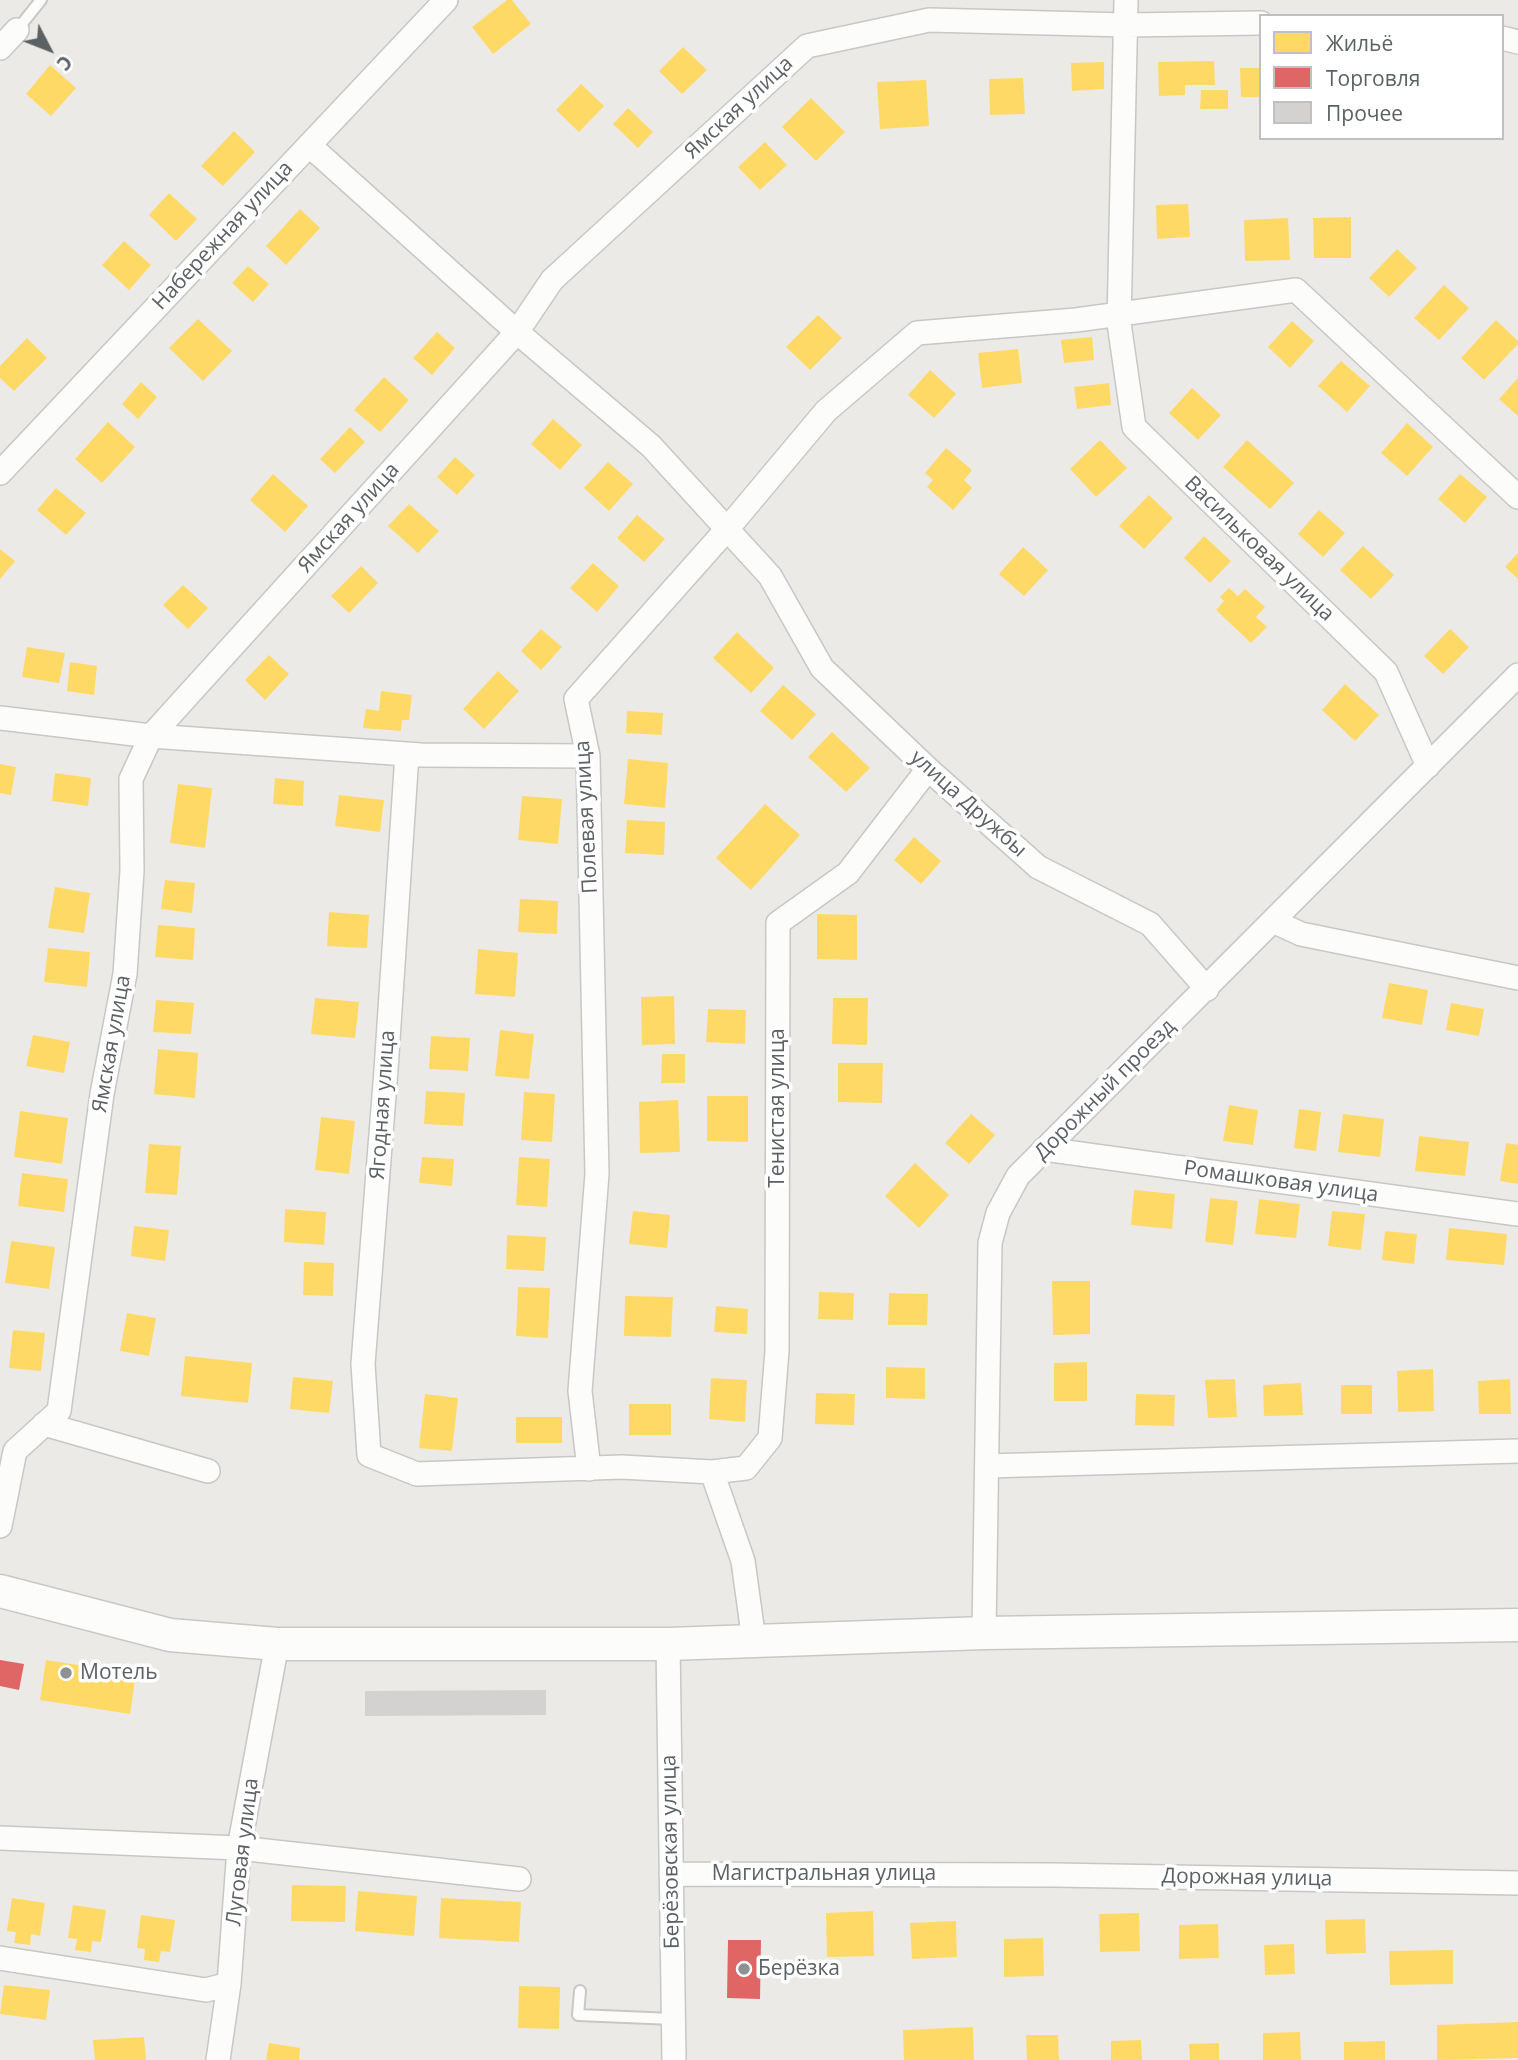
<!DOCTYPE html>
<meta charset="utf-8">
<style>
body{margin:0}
#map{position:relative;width:1518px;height:2060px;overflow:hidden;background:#eceae7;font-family:"Open Sans",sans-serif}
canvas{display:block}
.legend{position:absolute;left:1259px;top:14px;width:245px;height:126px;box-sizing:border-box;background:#fff;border:2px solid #bec0c1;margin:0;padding:9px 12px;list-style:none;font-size:21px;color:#5c6164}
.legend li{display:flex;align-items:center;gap:14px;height:35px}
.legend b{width:35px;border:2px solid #bec0c1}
.north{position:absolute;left:14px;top:14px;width:70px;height:70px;-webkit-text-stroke:5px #fff;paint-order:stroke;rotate:132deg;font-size:19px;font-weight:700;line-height:28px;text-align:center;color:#5c6164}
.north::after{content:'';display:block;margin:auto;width:24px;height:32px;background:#5c6164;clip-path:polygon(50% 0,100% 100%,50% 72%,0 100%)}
</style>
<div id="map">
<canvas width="1518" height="2060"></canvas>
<ul class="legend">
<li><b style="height:19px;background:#ffd966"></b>Жильё</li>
<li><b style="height:19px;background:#e06666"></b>Торговля</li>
<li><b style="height:19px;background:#d4d2d0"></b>Прочее</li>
</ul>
<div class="north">С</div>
</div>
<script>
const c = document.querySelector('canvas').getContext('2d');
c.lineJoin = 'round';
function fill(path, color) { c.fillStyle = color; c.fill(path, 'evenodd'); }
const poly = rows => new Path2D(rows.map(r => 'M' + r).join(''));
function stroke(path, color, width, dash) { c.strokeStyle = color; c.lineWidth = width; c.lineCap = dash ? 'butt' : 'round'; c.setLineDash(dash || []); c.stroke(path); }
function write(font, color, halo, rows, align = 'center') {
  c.font = font + ' "Open Sans",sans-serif'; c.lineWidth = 7; c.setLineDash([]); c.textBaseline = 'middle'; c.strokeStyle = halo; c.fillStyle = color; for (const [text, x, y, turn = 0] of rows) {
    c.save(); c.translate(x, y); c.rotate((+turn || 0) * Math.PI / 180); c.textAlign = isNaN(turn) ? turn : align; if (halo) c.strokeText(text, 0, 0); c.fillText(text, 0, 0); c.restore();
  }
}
fill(poly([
 [507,0,512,0,531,24,493,54,472,27],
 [683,47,707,70,682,94,659,71],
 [1214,61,1215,85,1185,85,1185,95,1159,96,1158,62],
 [1104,62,1104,89,1072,91,1071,63],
 [50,65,76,88,51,116,26,94],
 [1240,68,1261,68,1261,97,1241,97],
 [1023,78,1025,114,990,115,989,79],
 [926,80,929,126,880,129,877,82],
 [581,84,604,106,579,132,556,110],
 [1201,90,1228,90,1228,109,1200,109],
 [811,98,845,132,816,161,782,127],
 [628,108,653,132,638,148,613,124],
 [234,131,255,152,223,186,201,166],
 [765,142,787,165,760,190,738,167],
 [169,193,197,219,176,241,149,215],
 [1188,204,1190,237,1157,239,1156,205],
 [300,209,320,228,286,265,266,246],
 [1351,217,1351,258,1314,258,1313,218],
 [1288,218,1290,260,1245,261,1244,220],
 [124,241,151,265,129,290,102,265],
 [1397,249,1417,268,1389,297,1369,278],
 [248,266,269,284,253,302,232,283],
 [1444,285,1469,308,1439,340,1414,318],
 [818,315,842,338,810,370,786,347],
 [198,319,232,351,203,381,169,348],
 [1496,320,1518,341,1518,344,1484,380,1461,358],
 [1292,321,1314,341,1290,368,1268,347],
 [437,332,455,348,432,375,413,358],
 [1092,337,1094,360,1064,363,1061,340],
 [27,338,47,358,14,391,0,378,0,366],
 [1018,349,1022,383,982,388,978,353],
 [1341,361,1370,386,1347,412,1318,386],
 [930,370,956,394,934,418,908,395],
 [384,377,409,400,380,432,354,410],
 [1518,378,1518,416,1499,399],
 [141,382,157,397,138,419,122,404],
 [1109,383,1111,405,1077,409,1074,387],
 [1192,388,1221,415,1198,440,1169,413],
 [553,419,582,445,560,470,531,444],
 [108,422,135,447,102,483,75,459],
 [1407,423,1433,447,1407,476,1381,453],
 [350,427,365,442,335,473,320,459],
 [1100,440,1127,468,1096,497,1070,469],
 [1247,440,1294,483,1270,509,1223,467],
 [946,448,972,470,964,480,972,488,953,510,927,487,933,480,925,473],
 [455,457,475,475,457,495,437,477],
 [608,462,633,484,609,511,584,488],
 [273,474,308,506,285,532,250,500],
 [1460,474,1487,497,1465,523,1438,499],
 [56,488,86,513,66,535,37,510],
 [1149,495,1173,518,1144,549,1119,526],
 [409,504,439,531,418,553,388,526],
 [1319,510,1345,533,1323,557,1298,534],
 [637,515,665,539,644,562,617,538],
 [1204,536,1231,561,1210,583,1184,558],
 [1363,546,1394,575,1371,599,1340,570],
 [1023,547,1048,570,1024,596,999,574],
 [0,549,15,561,0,579],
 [1518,553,1518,579,1505,567],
 [593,563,619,586,597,612,570,588],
 [361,566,378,583,349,613,331,596],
 [183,585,208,608,188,629,163,605],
 [1229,588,1238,596,1245,589,1265,607,1256,617,1267,627,1251,643,1216,610,1224,601,1220,597],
 [541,629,562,647,541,670,521,651],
 [1450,629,1469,647,1443,674,1424,656],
 [737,632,774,668,751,693,713,658],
 [27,647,65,653,59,683,22,677],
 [269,655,289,674,265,700,245,680],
 [70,662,97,666,94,695,67,691],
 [498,671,519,691,484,729,463,709],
 [1345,684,1379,715,1355,741,1322,710],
 [783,685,816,714,792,740,760,711],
 [381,691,412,695,409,720,402,720,401,731,363,728,366,709,379,711],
 [627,711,663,713,662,735,626,733],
 [832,732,870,768,846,792,808,757],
 [628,759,668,763,665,808,624,804],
 [0,764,16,767,11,795,0,793],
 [55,773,91,778,88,806,52,801],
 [275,778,304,781,303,806,273,804],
 [178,784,212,788,205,848,170,843],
 [339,795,384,800,380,832,335,826],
 [522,796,562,799,558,844,518,840],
 [765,804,800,835,751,890,716,858],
 [627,820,665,822,664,855,625,853],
 [914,837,941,861,921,884,894,860],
 [165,880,195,883,192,913,161,909],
 [55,887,90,893,84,933,48,928],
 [520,899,558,901,557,934,518,932],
 [329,912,369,915,367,948,327,946],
 [817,914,857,915,857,960,817,959],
 [158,925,195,928,193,960,155,957],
 [48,948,90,952,87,987,44,982],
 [478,949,518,953,515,997,475,994],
 [1389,983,1428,990,1422,1025,1382,1018],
 [674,996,675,1044,642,1045,641,997],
 [315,998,359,1002,355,1038,311,1034],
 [833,998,868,998,867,1045,832,1044],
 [156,1000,194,1003,191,1034,153,1032],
 [1451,1003,1484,1009,1479,1036,1446,1030],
 [708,1009,746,1010,745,1044,706,1042],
 [500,1030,534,1034,529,1079,495,1076],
 [33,1035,70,1042,64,1073,26,1066],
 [431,1036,470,1038,468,1071,429,1069],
 [158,1049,198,1053,195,1098,154,1094],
 [662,1054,685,1054,685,1083,661,1083],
 [838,1063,883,1063,882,1103,838,1102],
 [426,1091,465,1093,463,1126,424,1124],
 [524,1092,555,1094,552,1142,521,1140],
 [707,1096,748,1096,748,1142,707,1141],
 [678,1100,680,1152,640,1153,639,1102],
 [1229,1105,1258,1110,1253,1145,1223,1141],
 [1299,1109,1321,1112,1316,1151,1294,1148],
 [20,1111,68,1118,62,1164,14,1157],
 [971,1114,995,1135,969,1164,945,1143],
 [1343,1114,1384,1119,1380,1157,1338,1152],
 [321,1117,355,1121,349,1174,315,1170],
 [1419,1136,1469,1142,1465,1176,1415,1171],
 [1506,1143,1518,1145,1518,1184,1500,1181],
 [149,1144,181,1146,177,1195,145,1193],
 [422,1157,454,1159,452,1186,419,1183],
 [519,1157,550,1159,547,1207,516,1205],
 [915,1163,949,1195,919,1228,885,1196],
 [22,1173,68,1179,64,1212,18,1206],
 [1134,1190,1175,1194,1172,1229,1131,1225],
 [1210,1198,1238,1201,1233,1245,1205,1242],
 [1259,1199,1300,1204,1296,1238,1255,1234],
 [285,1209,326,1212,324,1245,284,1242],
 [633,1211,670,1215,667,1248,629,1244],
 [1332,1211,1365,1214,1361,1250,1328,1246],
 [134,1226,169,1230,165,1261,131,1256],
 [1449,1228,1507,1234,1504,1265,1446,1260],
 [1385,1231,1417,1234,1414,1264,1382,1260],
 [507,1235,546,1237,544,1271,506,1269],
 [11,1241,55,1247,49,1289,5,1283],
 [304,1262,334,1263,333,1296,303,1295],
 [1052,1281,1090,1281,1090,1334,1053,1335],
 [518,1287,550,1288,548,1338,516,1336],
 [819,1292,854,1293,853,1320,818,1319],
 [889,1293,928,1294,927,1325,888,1325],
 [625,1296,673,1297,671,1337,624,1336],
 [716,1306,748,1309,747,1334,714,1332],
 [127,1313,156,1318,149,1356,120,1351],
 [13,1330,45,1333,41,1371,9,1368],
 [185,1356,252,1363,248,1403,181,1396],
 [1087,1362,1087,1401,1054,1401,1054,1363],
 [886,1367,925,1368,925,1399,886,1398],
 [1433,1369,1434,1411,1398,1412,1397,1371],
 [293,1377,333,1381,329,1413,290,1409],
 [711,1378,747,1380,745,1422,709,1419],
 [1235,1379,1237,1417,1208,1418,1205,1380],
 [1510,1379,1511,1414,1479,1414,1478,1381],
 [1301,1383,1303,1415,1264,1416,1263,1385],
 [1341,1385,1372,1385,1372,1414,1341,1414],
 [816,1393,855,1394,854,1425,815,1424],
 [425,1394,458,1398,452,1451,419,1448],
 [1136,1394,1175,1395,1174,1426,1135,1425],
 [629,1404,671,1404,671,1435,629,1435],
 [516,1417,562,1417,562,1443,516,1443],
 [46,1660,136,1674,130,1714,40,1700],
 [292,1885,346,1886,345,1922,291,1921],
 [358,1891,417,1896,414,1936,355,1931],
 [12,1898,45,1903,40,1936,31,1934,30,1945,14,1943,16,1932,7,1931],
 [441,1898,521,1902,519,1942,439,1938],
 [73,1905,106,1910,101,1942,92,1941,91,1952,75,1950,77,1939,68,1938],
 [873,1911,874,1956,827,1957,826,1913],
 [1139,1913,1140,1951,1100,1952,1099,1914],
 [141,1915,175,1920,170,1952,161,1951,159,1962,144,1960,145,1949,137,1948],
 [1365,1919,1366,1953,1326,1954,1325,1920],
 [956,1921,957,1957,912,1959,910,1923],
 [1218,1924,1219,1958,1179,1959,1179,1925],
 [1043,1938,1044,1976,1004,1977,1004,1939],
 [1294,1944,1295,1974,1265,1975,1264,1945],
 [1453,1950,1453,1984,1390,1985,1389,1951],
 [4,1985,50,1990,46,2020,0,2014],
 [519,1986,560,1987,559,2029,518,2028],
 [1518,2022,1518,2058,1437,2060,1437,2025],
 [973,2027,974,2060,904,2060,903,2030],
 [1300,2032,1301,2060,1263,2060,1263,2033],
 [1026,2035,1058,2035,1059,2060,1027,2060],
 [144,2037,146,2060,95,2060,93,2040],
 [1141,2040,1142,2060,1111,2060,1111,2041],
 [1385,2041,1385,2060,1344,2060,1344,2042],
 [269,2043,300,2048,299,2060,266,2060],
 [1219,2043,1219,2060,1190,2060,1189,2044]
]), '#ffd966');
fill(poly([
 [0,1660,24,1664,19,1690,0,1686],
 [728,1940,761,1940,760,1999,727,1998]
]), '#e06666');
fill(poly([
 [546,1690,546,1715,365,1716,365,1691]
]), '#d4d2d0');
const service = poly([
 [17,30,41,0],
 [580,1991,578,2015,673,2019]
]);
const minor = poly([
 [1126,0,1119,323,1134,427,1386,672,1428,766],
 [1502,38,1518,42],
 [0,48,17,30],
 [309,145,517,332,651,446,770,576,822,668,928,769,1038,867,1150,924,1207,989],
 [0,473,446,0],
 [0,718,151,736,421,755,588,756],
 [407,754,386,1070,363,1364,369,1455,417,1474,622,1467,712,1472,743,1561,754,1641],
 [1275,922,1301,934,1518,978],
 [1044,1149,1518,1214],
 [44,1424,208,1471],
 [987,1466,1518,1451],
 [589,1469,580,1391,597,1174,588,756,576,699,728,528,826,411,917,333,1076,320,1296,290,1518,497],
 [712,1472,746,1468,770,1438,777,1351,778,923,848,873,928,769],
 [0,1526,15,1451,59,1411,102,1094,125,974,132,871,131,779,151,736,517,332,552,280,807,46,929,20,1126,25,1261,23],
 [984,1633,990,1243,998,1213,1018,1176,1518,675],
 [668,1644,674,2060],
 [0,1838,239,1848,519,1879],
 [671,1874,1054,1875,1518,1883],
 [0,1958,206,1990,229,1984],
 [218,2060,229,1984,239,1848,277,1644]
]);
const secondary = poly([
 [0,1591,170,1635,277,1644,668,1644,984,1633,1518,1625]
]);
stroke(service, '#c7c7c8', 14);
stroke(minor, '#c7c7c8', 26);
stroke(secondary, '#c8c8c9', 35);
stroke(service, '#fcfcfb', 10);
stroke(minor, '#fcfcfb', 23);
stroke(secondary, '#fcfcfb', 32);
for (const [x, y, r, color] of [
 [66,1673,7,"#8e9192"],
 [744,1969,7,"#8e9192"]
]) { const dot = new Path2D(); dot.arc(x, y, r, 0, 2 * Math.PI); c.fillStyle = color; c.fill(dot); stroke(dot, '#fff', 2.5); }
write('21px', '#5c6164', '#fff', [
 ["Ямская улица",739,108,-43],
 ["Набережная улица",223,236,-47],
 ["Ямская улица",349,518,-48],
 ["Васильковая улица",1259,549,44],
 ["улица Дружбы",968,804,42],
 ["Полевая улица",587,817,-93],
 ["Ямская улица",112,1044,-80],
 ["Дорожный проезд",1105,1090,-45],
 ["Ягодная улица",383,1105,-86],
 ["Тенистая улица",778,1108,-90],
 ["Ромашковая улица",1281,1182,8],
 ["Луговая улица",243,1852,-83],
 ["Берёзовская улица",671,1852,-91],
 ["Магистральная улица",824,1874],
 ["Дорожная улица",1247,1878,1]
]);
write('21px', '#5c6164', '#fff', [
 ["Мотель",80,1673],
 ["Берёзка",758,1969]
], 'left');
</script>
